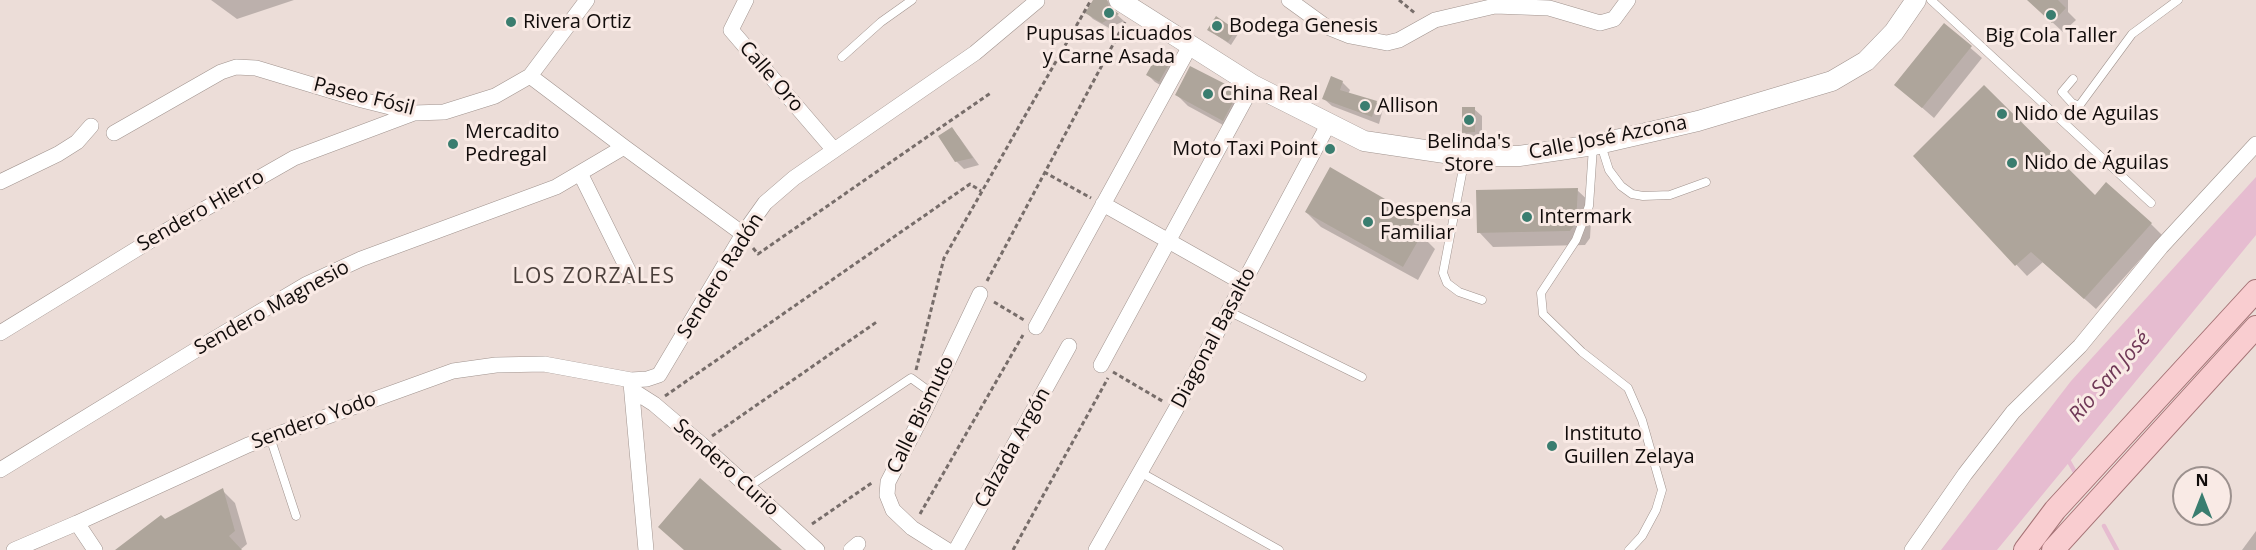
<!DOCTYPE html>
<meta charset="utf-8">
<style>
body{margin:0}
#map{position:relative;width:2256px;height:550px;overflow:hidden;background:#ecddd8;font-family:"Open Sans",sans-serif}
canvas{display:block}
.north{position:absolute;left:2172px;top:466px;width:60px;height:60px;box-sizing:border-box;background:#f9eae5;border:2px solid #9c918e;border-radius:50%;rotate:0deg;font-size:16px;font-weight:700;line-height:24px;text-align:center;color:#110c0b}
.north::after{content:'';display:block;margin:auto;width:21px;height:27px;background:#3a7d6f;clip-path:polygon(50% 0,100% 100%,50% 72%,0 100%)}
</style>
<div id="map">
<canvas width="2256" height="550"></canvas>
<div class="north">N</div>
</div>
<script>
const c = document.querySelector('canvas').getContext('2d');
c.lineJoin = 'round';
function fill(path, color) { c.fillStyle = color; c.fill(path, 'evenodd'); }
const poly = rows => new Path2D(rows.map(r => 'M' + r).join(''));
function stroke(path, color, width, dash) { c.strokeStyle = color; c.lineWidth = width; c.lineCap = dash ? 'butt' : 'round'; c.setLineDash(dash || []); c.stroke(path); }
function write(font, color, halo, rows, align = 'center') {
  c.font = font + ' "Open Sans",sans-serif'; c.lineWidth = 6; c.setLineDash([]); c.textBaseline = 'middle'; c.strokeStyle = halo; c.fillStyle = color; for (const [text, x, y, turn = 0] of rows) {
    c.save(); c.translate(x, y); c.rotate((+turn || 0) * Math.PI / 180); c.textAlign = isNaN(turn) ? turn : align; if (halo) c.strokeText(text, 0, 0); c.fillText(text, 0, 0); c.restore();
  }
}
fill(poly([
 [2256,177,2256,235,1997,550,1941,550,2071,381]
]), '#e6bcd0');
fill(poly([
 [211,0,294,0,237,19],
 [1094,0,1107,0,1113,6,1114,12,1124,21,1109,28,1093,19,1087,13],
 [2028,0,2068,0,2068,12,2076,20,2063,32],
 [1944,25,1982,58,1934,118,1896,85],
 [1209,30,1235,31,1238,34,1231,45],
 [1172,58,1179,65,1167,89,1155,82,1148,75],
 [1342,82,1350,90,1348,94,1376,102,1383,109,1379,124,1332,106,1324,99],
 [1238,92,1249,103,1234,131,1188,106,1177,95],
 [1474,109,1482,116,1482,139,1471,139,1464,132],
 [952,129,959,137,979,165,964,169,956,161],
 [1915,156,2095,197,2151,224,2162,235,2096,309,2043,262,2027,276],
 [1577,190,1592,204,1590,238,1585,245,1493,247,1479,232],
 [1306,212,1415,218,1430,233,1426,240,1435,249,1418,280,1321,227],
 [222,490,235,503,247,544,240,550,122,550,165,520],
 [2256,531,2256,550,2242,550]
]), '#0003');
stroke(poly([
 [2067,458,2076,474],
 [2104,526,2117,550]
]), '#e6bcd0', 4.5);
fill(poly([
 [1093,0,1107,0,1109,6,1119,14,1102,23,1085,13],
 [2027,0,2058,0,2066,8,2052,23],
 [1216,16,1236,30,1228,42,1207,30],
 [1944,23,1972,46,1922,108,1894,85],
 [1160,50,1173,57,1159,82,1146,75],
 [1190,66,1239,91,1223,121,1175,95],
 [1331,76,1343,81,1340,90,1377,101,1372,117,1322,99],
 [1984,85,2095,195,2106,182,2152,223,2084,299,2031,252,2015,266,1913,156],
 [1462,107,1475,107,1475,132,1462,133],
 [952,127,973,158,955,162,938,136],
 [1330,167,1416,217,1411,228,1422,234,1403,267,1305,212],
 [1578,188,1576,223,1570,231,1477,233,1476,190],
 [700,478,782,550,684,550,658,527],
 [223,488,235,531,229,536,242,550,115,550,161,515,165,519]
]), '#aea59b');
const service = poly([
 [1931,0,2151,203],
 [842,57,881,22,912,0],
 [2073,79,2062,92,2072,103,2079,106,2132,34,2178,0],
 [1601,145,1609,170,1621,186,1632,194,1643,196,1670,195,1706,182],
 [1593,147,1589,206,1576,240,1541,293,1543,314,1582,352,1628,388,1642,420,1662,490,1656,510,1642,536,1629,550],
 [1465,158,1443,273,1447,283,1459,292,1482,300],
 [1228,311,1362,377],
 [270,437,296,516],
 [1140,472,1279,550],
 [748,487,911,378,933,394]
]);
const minor = poly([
 [746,0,731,30,834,150],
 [1289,0,1325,26,1350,36,1387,43,1399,40,1435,20,1495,6,1549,8,1600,23,1614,19,1628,0],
 [530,76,624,147,743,234],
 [114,133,221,72,236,67,256,68,362,100,414,113,444,112,495,96,530,76,587,0],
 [580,173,631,276],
 [0,182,58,154,77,142,91,126],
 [1103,204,1243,283],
 [1036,327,1190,46],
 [0,333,166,231,294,158,414,113],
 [1101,365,1253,85],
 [631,383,646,550],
 [632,390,654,404,701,444,817,550],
 [0,470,204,345,307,284,361,259,556,187,624,147],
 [77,523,95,550],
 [14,550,77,523,248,445,453,371,496,365,544,364,631,380,647,379,659,375,743,234,765,203,794,178,975,53,1037,1],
 [851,550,858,544],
 [947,550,912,528,893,510,887,495,888,482,923,414,980,294],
 [956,550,1069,346],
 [1096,550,1176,409,1328,125],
 [1912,550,1965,474,2013,412,2080,346,2161,247,2256,144]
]);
const secondary = poly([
 [1119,0,1253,85,1364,141,1465,156,1519,156,1594,145,1698,121,1832,81,1866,61,1894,32,1916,0]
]);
const primary = poly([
 [2025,550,2055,510,2256,291],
 [2053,550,2256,327]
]);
stroke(service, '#a0938e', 9);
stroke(minor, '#a0938e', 16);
stroke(secondary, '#a0938e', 21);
stroke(primary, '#a57376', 24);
stroke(poly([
 [1399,0,1416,14],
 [1044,172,1091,198],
 [753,248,758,254,992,92],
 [987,281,1125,22],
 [994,302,1024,320],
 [916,370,944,258,1091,0],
 [1113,372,1164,402],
 [665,396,970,184,981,191],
 [712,436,878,321],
 [920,514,1023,335],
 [812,524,873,482],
 [1013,550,1108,378]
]), '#776d6a', 3, [4.5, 3]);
stroke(service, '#fff', 8);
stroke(minor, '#fff', 15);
stroke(secondary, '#fff', 20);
stroke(primary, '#f9cdd0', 22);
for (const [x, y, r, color] of [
 [1109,13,6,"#3a7d6f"],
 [2051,15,6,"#3a7d6f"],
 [511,22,6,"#3a7d6f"],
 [1217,26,6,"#3a7d6f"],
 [1208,94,6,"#3a7d6f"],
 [1365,106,6,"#3a7d6f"],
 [2002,114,6,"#3a7d6f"],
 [1469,120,6,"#3a7d6f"],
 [453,144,6,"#3a7d6f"],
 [1330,149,6,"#3a7d6f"],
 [2012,163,6,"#3a7d6f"],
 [1527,217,6,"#3a7d6f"],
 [1368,222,6,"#3a7d6f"],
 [1552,446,6,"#3a7d6f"]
]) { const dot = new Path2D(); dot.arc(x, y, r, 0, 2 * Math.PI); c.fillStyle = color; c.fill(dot); stroke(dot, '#f9eae5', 2); }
write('20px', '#110c0b', '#f9eae5', [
 ["Rivera Ortiz",523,22],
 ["Bodega Genesis",1229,26],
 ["Pupusas Licuados",1109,34,"center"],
 ["y Carne Asada",1109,57,"center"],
 ["Big Cola Taller",2051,36,"center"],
 ["China Real",1220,94],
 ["Allison",1377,106],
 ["Nido de Aguilas",2014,114],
 ["Mercadito",465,132],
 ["Pedregal",465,155],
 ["Belinda's",1469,142,"center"],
 ["Store",1469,165,"center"],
 ["Moto Taxi Point",1318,149,"right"],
 ["Nido de Águilas",2024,163],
 ["Despensa",1380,210],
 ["Familiar",1380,233],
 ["Intermark",1539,217],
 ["Instituto",1564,434],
 ["Guillen Zelaya",1564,457]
], 'left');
write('20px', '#110c0b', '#f9eae5', [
 ["Calle Oro",771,77,49],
 ["Paseo Fósil",364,97,14],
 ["Calle José Azcona",1608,138,-11],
 ["Sendero Hierro",201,211,-30],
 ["Sendero Radón",721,276,-58],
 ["Sendero Magnesio",272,308,-29],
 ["Diagonal Basalto",1214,338,-62],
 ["Calle Bismuto",921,415,-64],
 ["Sendero Yodo",314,421,-20],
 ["Calzada Argón",1013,448,-61],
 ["Sendero Curio",726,468,42]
]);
c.letterSpacing = '1.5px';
write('21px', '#493e3a', '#f9eae5', [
 ["LOS ZORZALES",594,277]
]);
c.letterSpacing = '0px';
write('italic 21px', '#703957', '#f9eae5', [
 ["Río San José",2110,377,-49]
]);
</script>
